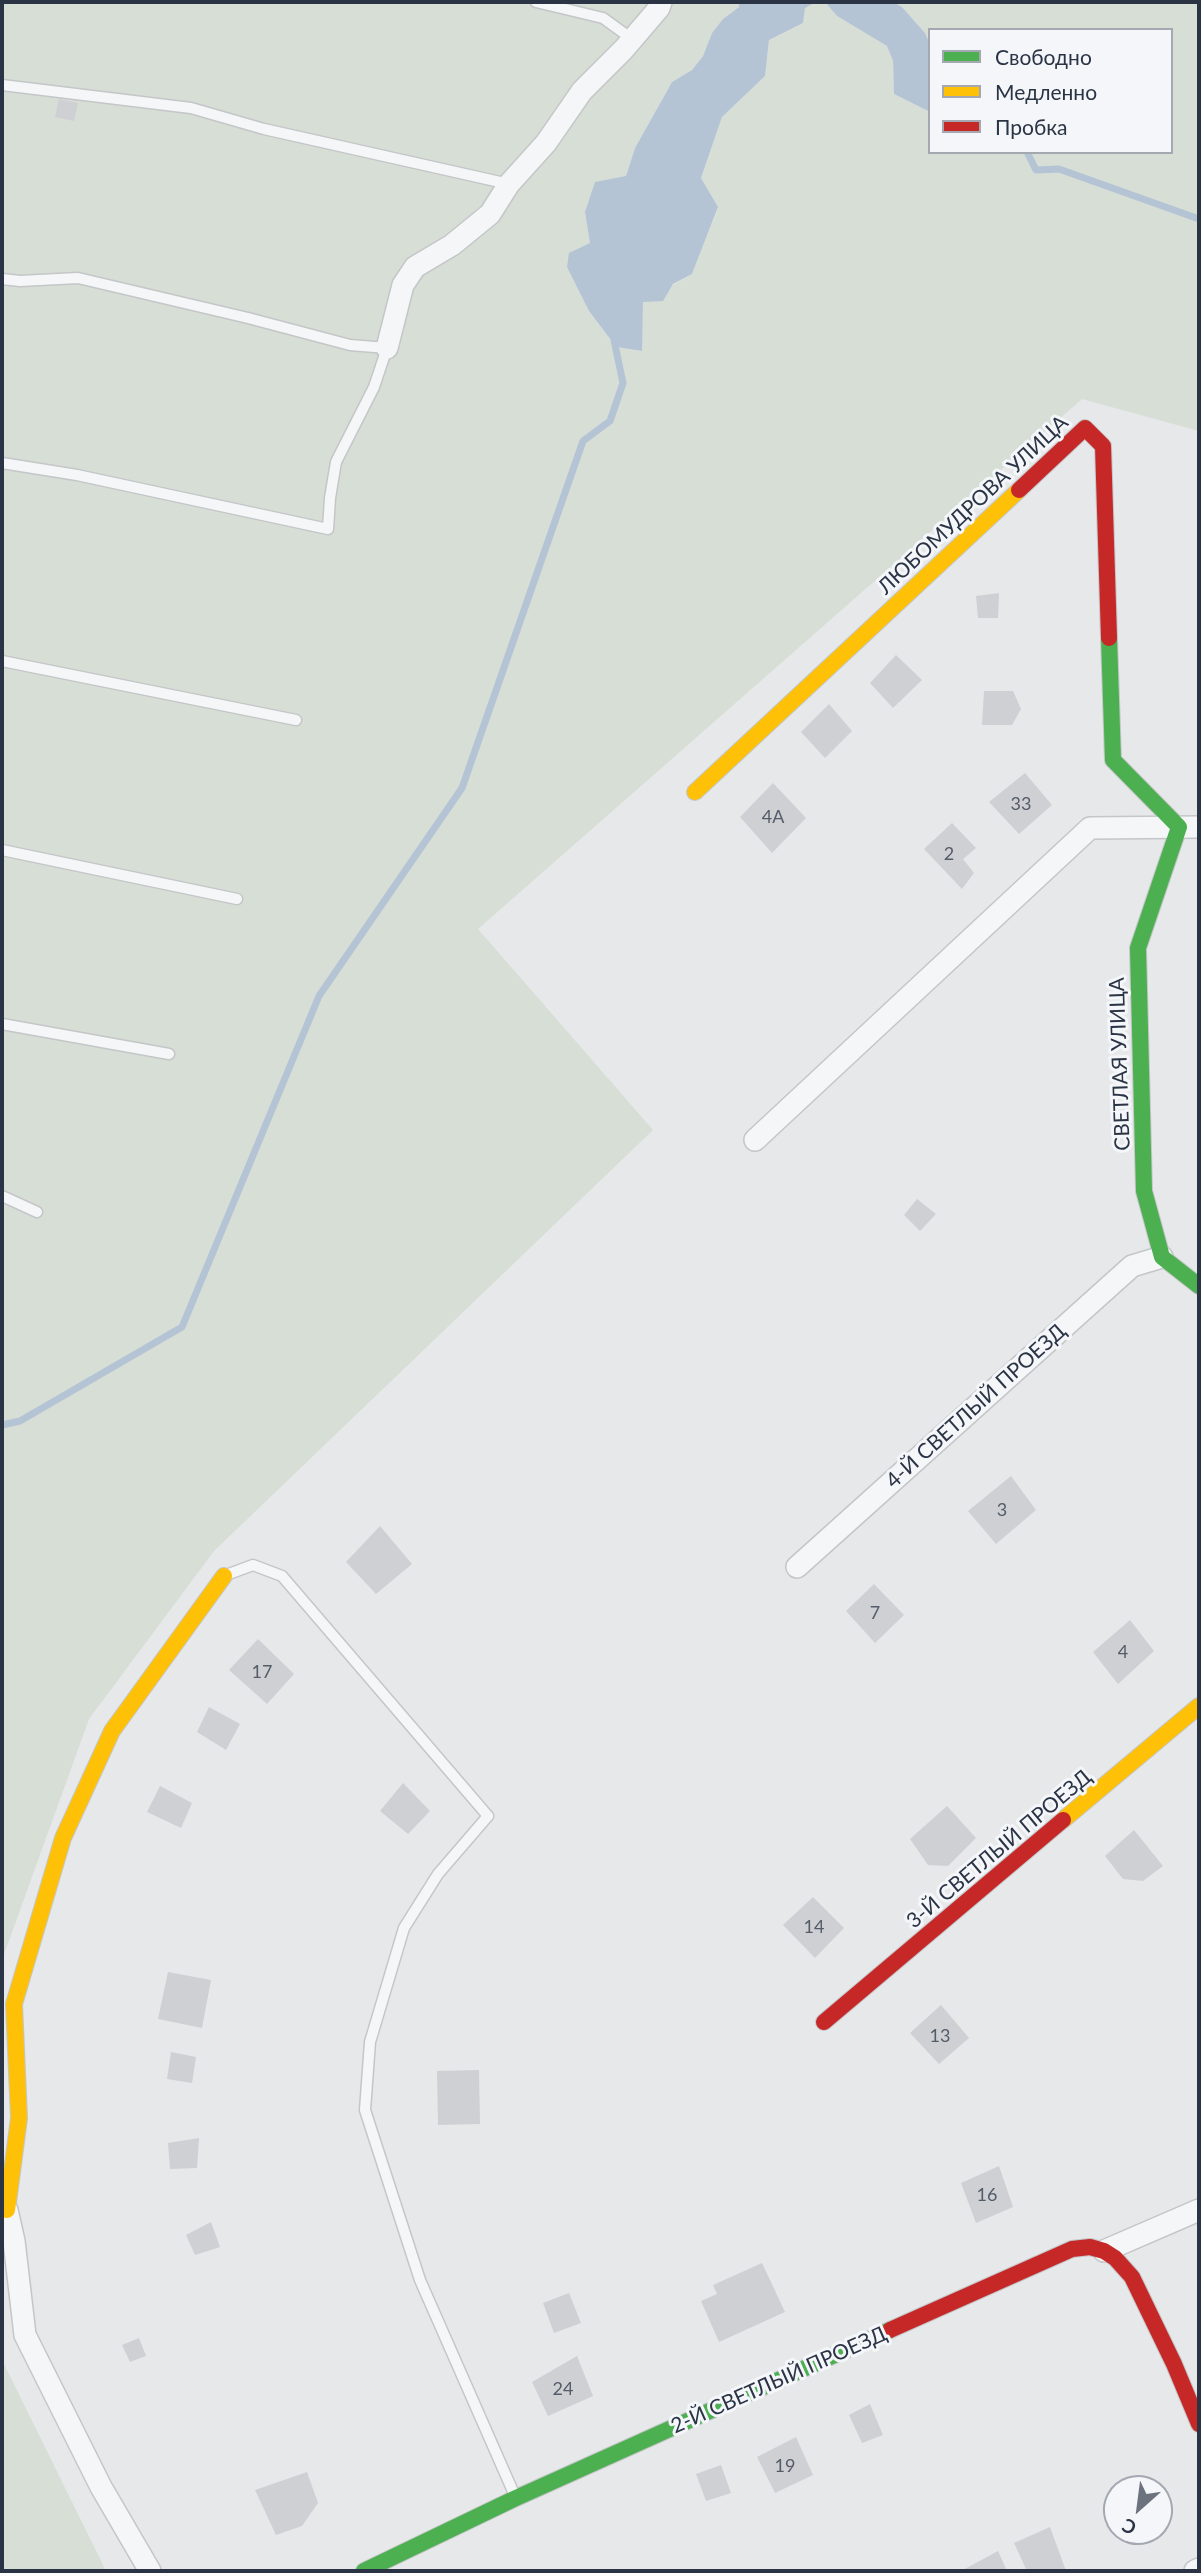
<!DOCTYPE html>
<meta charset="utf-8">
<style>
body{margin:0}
#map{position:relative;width:1201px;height:2573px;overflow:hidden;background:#e6e8ea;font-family:Lato,sans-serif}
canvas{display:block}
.frame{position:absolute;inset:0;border:4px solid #2b3445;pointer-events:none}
.legend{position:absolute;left:928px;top:28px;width:245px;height:126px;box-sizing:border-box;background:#f4f6f9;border:2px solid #a4a8b1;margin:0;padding:9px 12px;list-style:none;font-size:21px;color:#2b3445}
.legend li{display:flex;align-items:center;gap:14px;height:35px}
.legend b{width:35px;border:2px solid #a4a8b1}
.north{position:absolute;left:1103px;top:2475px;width:70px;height:70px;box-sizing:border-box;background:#f4f6f9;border:2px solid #a4a8b1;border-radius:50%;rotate:208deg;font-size:19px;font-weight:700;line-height:28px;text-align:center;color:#2b3445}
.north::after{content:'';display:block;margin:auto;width:24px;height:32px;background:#6c737f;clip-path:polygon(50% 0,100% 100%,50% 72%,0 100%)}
</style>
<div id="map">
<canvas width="1201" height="2573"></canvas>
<div class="frame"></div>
<ul class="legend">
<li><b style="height:9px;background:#4caf50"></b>Свободно</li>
<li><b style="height:9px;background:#ffc107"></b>Медленно</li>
<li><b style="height:9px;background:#c62828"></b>Пробка</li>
</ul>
<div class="north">С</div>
</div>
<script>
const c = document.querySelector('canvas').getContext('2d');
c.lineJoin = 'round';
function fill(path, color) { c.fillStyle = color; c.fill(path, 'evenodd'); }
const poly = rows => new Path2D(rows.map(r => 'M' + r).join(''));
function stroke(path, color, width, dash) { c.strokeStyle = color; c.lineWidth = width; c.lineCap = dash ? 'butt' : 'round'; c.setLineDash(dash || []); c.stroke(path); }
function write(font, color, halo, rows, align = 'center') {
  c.font = font + ' Lato,sans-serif'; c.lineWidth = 6; c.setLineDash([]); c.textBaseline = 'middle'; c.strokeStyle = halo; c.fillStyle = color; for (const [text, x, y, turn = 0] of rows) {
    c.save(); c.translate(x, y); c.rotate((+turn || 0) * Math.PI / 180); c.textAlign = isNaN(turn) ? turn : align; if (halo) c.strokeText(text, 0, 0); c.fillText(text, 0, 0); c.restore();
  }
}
fill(poly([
 [2,2,739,2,739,7,723,19,712,33,703,56,692,70,672,82,635,148,626,176,585,212,590,243,567,267,589,311,615,347,641,351,643,302,692,274,718,208,701,178,722,117,765,76,769,40,803,23,805,7,816,2,825,2,837,16,887,46,893,61,894,94,930,112,930,152,1171,152,1171,30,930,30,930,44,925,33,902,7,893,2,1199,2,1199,431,1082,399,478,929,653,1130,214,1551,89,1719,2,1960],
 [2,2360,106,2571,2,2571]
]), '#d6ded6');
fill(poly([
 [739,2,816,2,805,8,803,23,769,40,765,76,722,117,701,178,718,207,692,274,673,284,663,301,643,302,642,351,616,347,589,311,567,267,569,253,590,243,585,212,595,182,626,176,635,148,672,82,692,70,703,56,712,33,723,19,739,7],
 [825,2,893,2,902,7,925,33,930,44,930,112,894,94,893,61,887,46,837,16]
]), '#b4c4d5');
stroke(poly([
 [1027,152,1036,170,1059,169,1199,219],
 [2,1425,20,1421,182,1327,319,996,462,788,583,441,610,421,623,383,614,340]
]), '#b4c4d5', 7);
fill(poly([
 [59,99,78,103,74,121,55,117],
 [999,593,998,618,978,618,976,596],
 [896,655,922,680,893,708,870,683],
 [984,691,1013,691,1021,709,1012,725,982,725],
 [829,704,852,731,825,758,801,732],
 [1025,773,1052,805,1019,834,989,802],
 [773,783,806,818,772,853,740,817],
 [952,823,976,848,963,859,974,873,962,889,924,849],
 [917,1199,936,1214,920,1231,904,1215],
 [1011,1476,1036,1510,996,1544,968,1511],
 [380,1526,412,1564,376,1594,346,1562],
 [874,1584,904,1615,875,1643,846,1611],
 [1130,1620,1154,1651,1118,1684,1093,1652],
 [258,1639,294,1674,267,1704,229,1670],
 [209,1707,240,1724,226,1750,197,1732],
 [403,1783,430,1811,408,1834,380,1811],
 [160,1786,192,1803,181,1828,147,1812],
 [947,1806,976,1838,948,1866,928,1865,910,1839],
 [1134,1830,1163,1866,1143,1881,1123,1879,1105,1856],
 [813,1897,844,1928,815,1958,783,1925],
 [168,1972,211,1980,202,2028,158,2019],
 [941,2005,969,2038,939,2064,910,2033],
 [171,2052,196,2057,192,2083,167,2079],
 [479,2070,480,2124,438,2125,437,2071],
 [199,2138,197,2168,170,2169,168,2143],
 [999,2166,1013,2207,976,2223,961,2183],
 [211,2222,220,2247,195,2255,186,2235],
 [762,2263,785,2312,719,2342,701,2301,717,2294,713,2285],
 [569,2293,581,2323,554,2333,543,2303],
 [139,2338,146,2356,130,2362,122,2345],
 [577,2356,593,2396,548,2416,532,2382],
 [870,2404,883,2435,862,2443,849,2415],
 [796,2437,813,2475,775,2493,757,2457],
 [721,2465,731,2493,706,2501,696,2474],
 [307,2472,318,2503,302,2526,276,2535,255,2490],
 [1050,2527,1066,2571,1027,2571,1014,2543],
 [998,2551,1007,2571,961,2571]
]), '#ced0d3');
const lane = poly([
 [536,2,603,18,632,39],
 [2,85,191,108,264,129,509,184],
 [2,279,20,281,78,278,248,318,350,345,387,348,374,387,336,462,330,498,328,529,77,475,2,463],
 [2,661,296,720],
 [2,850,237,899],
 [2,1024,169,1054],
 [2,1196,37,1212],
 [226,1575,253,1565,282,1576,488,1816,438,1874,404,1928,370,2042,365,2110,420,2280,515,2496]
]);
const street = poly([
 [387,348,403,285,415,267,452,245,490,214,509,184,546,143,582,91,624,49,659,8,661,2],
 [755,1140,1090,828,1199,827],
 [797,1567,1132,1266,1162,1257],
 [2,2207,7,2210,14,2241,25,2335,101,2487,150,2571],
 [1104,2251,1199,2210],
 [1195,2571,1199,2569]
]);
const fast = poly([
 [1109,638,1113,760,1179,827,1138,948,1144,1191,1162,1257,1199,1286],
 [364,2571,516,2498,890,2330]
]);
const slow = poly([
 [695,792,1019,490],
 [1063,1820,1199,1706],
 [7,2210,19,2118,14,2004,63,1838,112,1731,224,1576]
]);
const jam = poly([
 [1019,490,1085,428,1103,446,1109,638],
 [824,2022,1063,1820],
 [890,2330,1072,2249,1090,2247,1104,2251,1115,2258,1132,2277,1174,2364,1199,2424]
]);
stroke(lane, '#c4c6c8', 13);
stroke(street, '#c4c6c8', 24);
stroke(fast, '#c4c6c8', 18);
stroke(slow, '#c4c6c8', 18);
stroke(jam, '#c4c6c8', 18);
stroke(lane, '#f5f6f7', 10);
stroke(street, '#f5f6f7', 21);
stroke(fast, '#4caf50', 16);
stroke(slow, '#ffc107', 16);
stroke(jam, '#c62828', 16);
write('18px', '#545c69', null, [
 ["33",1021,804],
 ["4А",773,817],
 ["2",949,854],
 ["3",1002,1510],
 ["7",875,1613],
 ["4",1123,1652],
 ["17",262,1672],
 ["14",814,1927],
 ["13",940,2036],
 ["16",987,2195],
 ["24",563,2389],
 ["19",785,2466]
]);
write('21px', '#2b3445', '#f4f6f9', [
 ["ЛЮБОМУДРОВА УЛИЦА",973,505,-43],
 ["СВЕТЛАЯ УЛИЦА",1120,1064,-92],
 ["4-Й СВЕТЛЫЙ ПРОЕЗД",976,1406,-42],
 ["3-Й СВЕТЛЫЙ ПРОЕЗД",999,1849,-40],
 ["2-Й СВЕТЛЫЙ ПРОЕЗД",779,2380,-24]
]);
</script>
